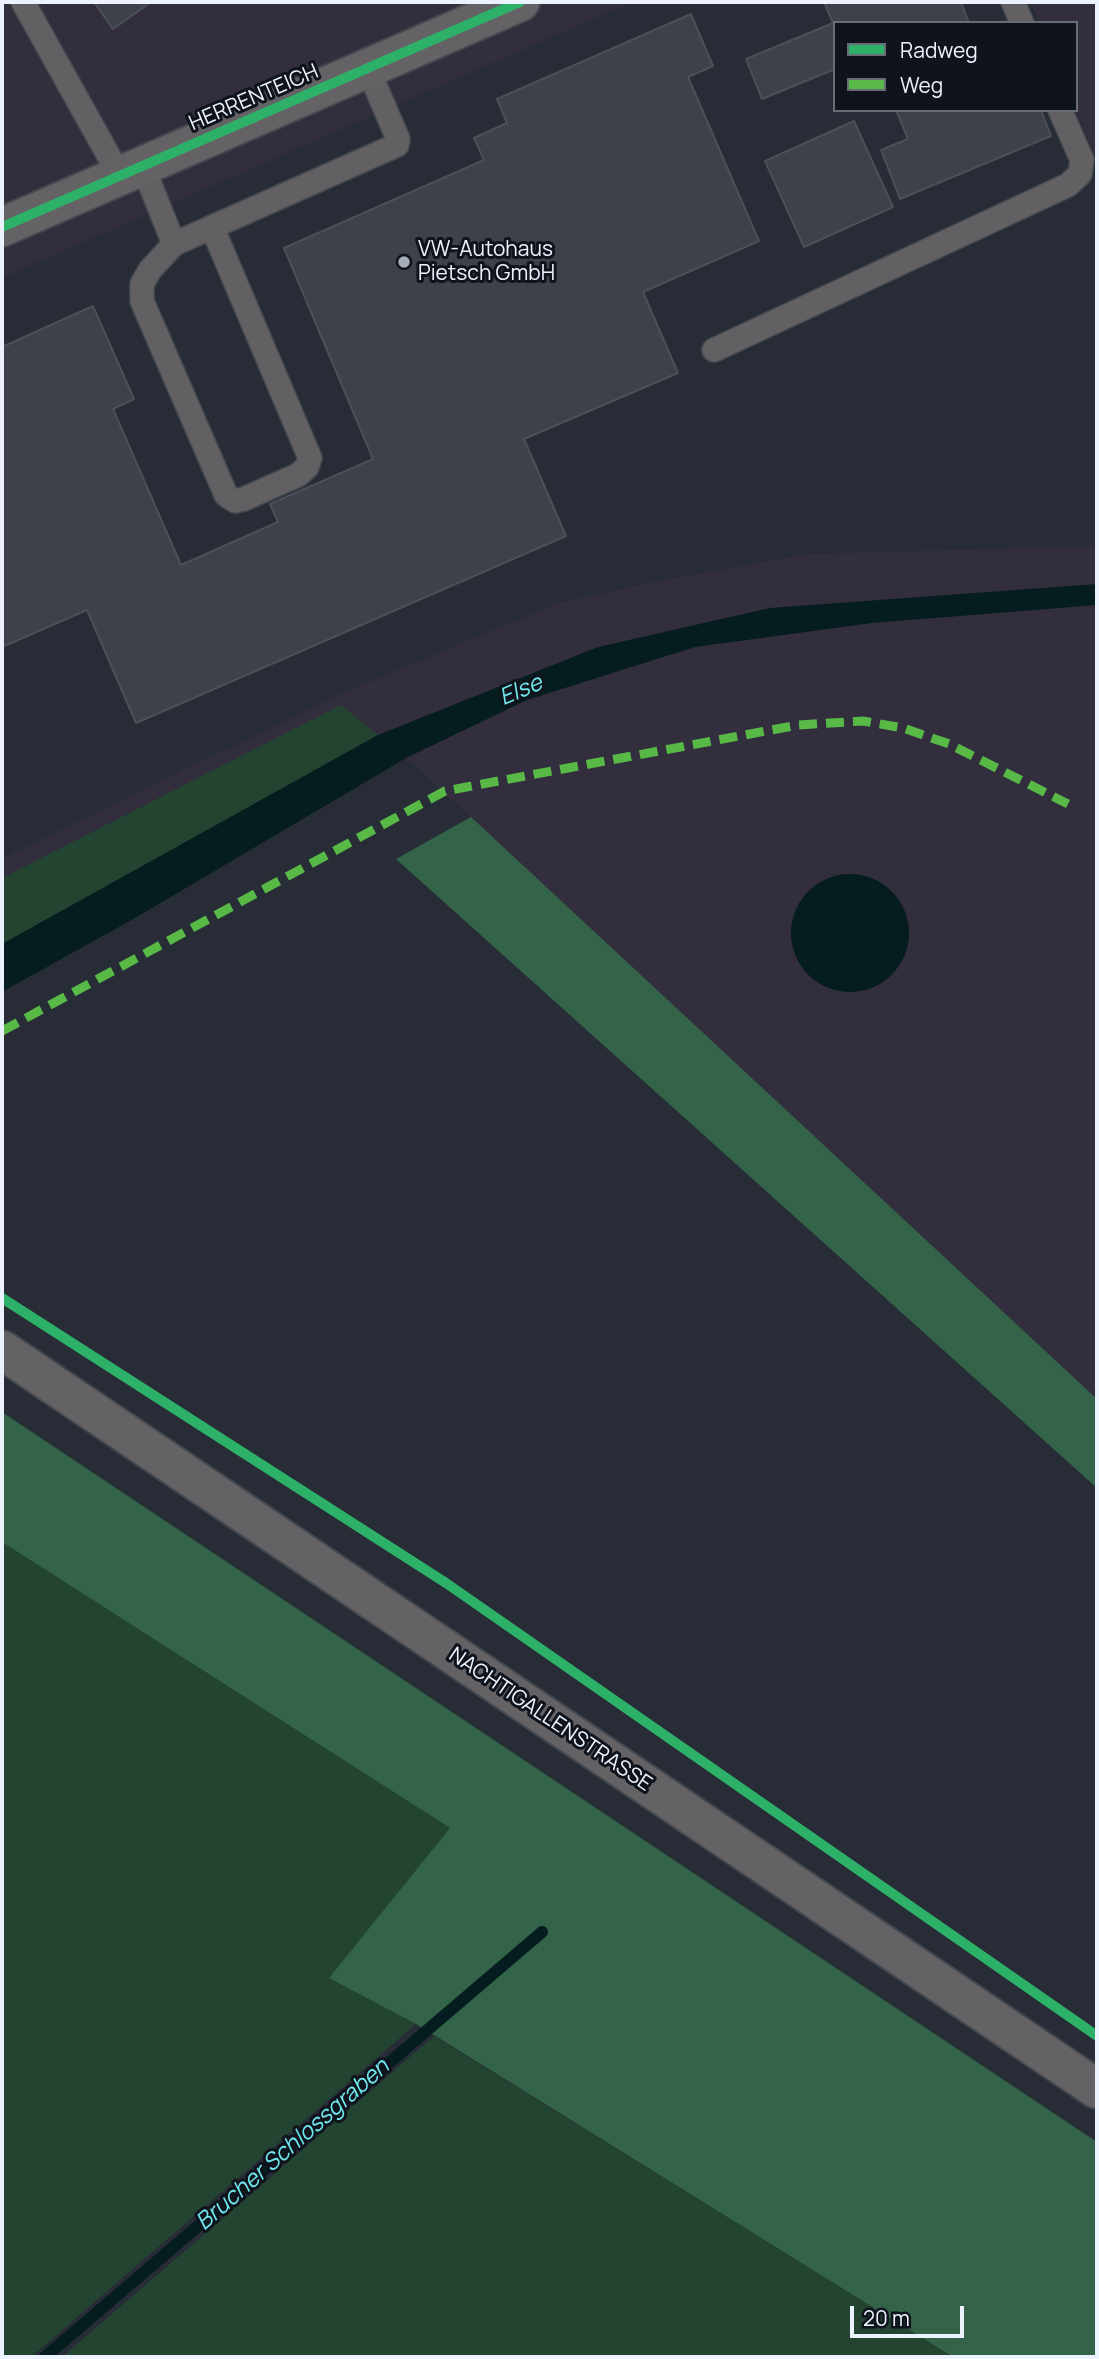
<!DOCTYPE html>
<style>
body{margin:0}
#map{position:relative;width:1099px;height:2359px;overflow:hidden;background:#272c36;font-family:Manrope,sans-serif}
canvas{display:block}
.frame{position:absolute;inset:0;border:4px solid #ecf3ff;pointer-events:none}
.legend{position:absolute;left:833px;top:21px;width:245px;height:91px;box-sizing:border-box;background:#0f131b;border:2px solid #676d76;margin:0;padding:9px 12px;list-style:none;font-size:21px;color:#ecf3ff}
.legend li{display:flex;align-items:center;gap:14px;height:35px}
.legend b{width:35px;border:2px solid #676d76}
.scale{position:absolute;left:850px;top:2306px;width:114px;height:32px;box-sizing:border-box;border:4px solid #ecf3ff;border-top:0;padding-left:9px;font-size:21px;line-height:24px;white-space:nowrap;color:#ecf3ff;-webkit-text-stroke:5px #0f131b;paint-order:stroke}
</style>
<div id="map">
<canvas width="1099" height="2359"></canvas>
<div class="frame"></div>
<ul class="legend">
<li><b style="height:9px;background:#2db169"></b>Radweg</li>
<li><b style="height:9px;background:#58b947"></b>Weg</li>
</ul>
<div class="scale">20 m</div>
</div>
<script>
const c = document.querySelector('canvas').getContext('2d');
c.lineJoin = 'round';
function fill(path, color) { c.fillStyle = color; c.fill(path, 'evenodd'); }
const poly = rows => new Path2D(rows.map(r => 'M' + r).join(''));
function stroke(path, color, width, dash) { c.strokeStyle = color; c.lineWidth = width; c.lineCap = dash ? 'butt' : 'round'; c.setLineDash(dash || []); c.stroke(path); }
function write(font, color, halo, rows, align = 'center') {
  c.font = font + ' Manrope,sans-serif'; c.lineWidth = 6; c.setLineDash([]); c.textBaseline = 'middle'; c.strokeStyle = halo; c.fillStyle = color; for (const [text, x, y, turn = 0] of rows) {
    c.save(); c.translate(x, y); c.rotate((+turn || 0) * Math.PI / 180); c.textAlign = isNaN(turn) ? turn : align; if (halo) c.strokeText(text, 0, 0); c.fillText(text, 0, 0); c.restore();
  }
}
fill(poly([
 [2,2,632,2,2,278],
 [1030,2,1097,2,1097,161,1076,110,1076,23,1039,23],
 [1097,546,1097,1399,413,764,341,706,2,878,2,859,338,695,558,603,654,582,807,554]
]), '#332e3d');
fill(poly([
 [341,705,378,735,2,944,2,878],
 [2,1542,450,1828,330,1978,416,2024,31,2357,2,2357],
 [434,2036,953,2357,62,2357]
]), '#244432');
fill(poly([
 [471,817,1097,1399,1097,1488,396,859],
 [2,1412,1097,2142,1097,2357,953,2357,416,2024,329,1978,450,1828,2,1542]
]), '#336348');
fill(poly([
 [1097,584,1097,605,872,623,695,647,527,700,406,758,135,918,2,992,2,944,378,735,598,647,770,608],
 '791 933a59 59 0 1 1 118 0a59 59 0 1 1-118 0Z'
]), '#051d1e');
stroke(poly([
 [45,2357,542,1932]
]), '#051d1e', 12);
const building = poly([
 [94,2,151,2,113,29,94,2],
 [824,2,961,2,969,23,835,23,835,69,762,99,746,59,833,23,824,2],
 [691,14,713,66,688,77,759,241,643,292,678,373,524,439,566,536,136,723,87,610,2,647,2,347,93,306,134,399,113,409,181,565,278,522,270,504,373,459,284,248,484,160,474,138,507,123,497,99,691,14],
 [896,110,1041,110,1051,136,900,199,881,150,908,139,896,110],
 [854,121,893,207,804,247,765,161,854,121]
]);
fill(building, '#3d414a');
stroke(building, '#4b5058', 2);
const lane = poly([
 [23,2,120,176],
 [1013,2,1022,23],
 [143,167,174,244,397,145,398,139,368,69],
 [174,244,150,270,142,284,142,301,226,495,235,501,244,499,298,475,307,467,310,458,212,227],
 [714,350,1068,185,1080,174,1082,160,1060,110]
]);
const secondary = poly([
 [2,227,520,2],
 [2,1350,1097,2089]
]);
stroke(lane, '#444950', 26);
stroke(secondary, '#444950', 42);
stroke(lane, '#626063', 23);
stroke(secondary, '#656266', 38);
stroke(poly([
 [2,1031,445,791,798,725,863,721,903,728,949,744,1068,804]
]), '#58b947', 9, [18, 9]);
stroke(poly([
 [2,227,520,2],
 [2,1298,446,1583,1097,2036]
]), '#2db169', 10);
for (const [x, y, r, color] of [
 [404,262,7,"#a7adb9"]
]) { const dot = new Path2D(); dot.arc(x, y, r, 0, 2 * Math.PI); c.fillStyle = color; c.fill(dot); stroke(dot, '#0f131b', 2.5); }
write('21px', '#ecf3ff', '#0f131b', [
 ["HERRENTEICH",254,98,-23],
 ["NACHTIGALLENSTRASSE",550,1720,34]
]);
write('21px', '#ecf3ff', '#0f131b', [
 ["VW-Autohaus",418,250],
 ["Pietsch GmbH",418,274]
], 'left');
write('italic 23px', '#6fe9ee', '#0f131b', [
 ["Else",521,691,-23],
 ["Brucher Schlossgraben",293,2145,-41]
]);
</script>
